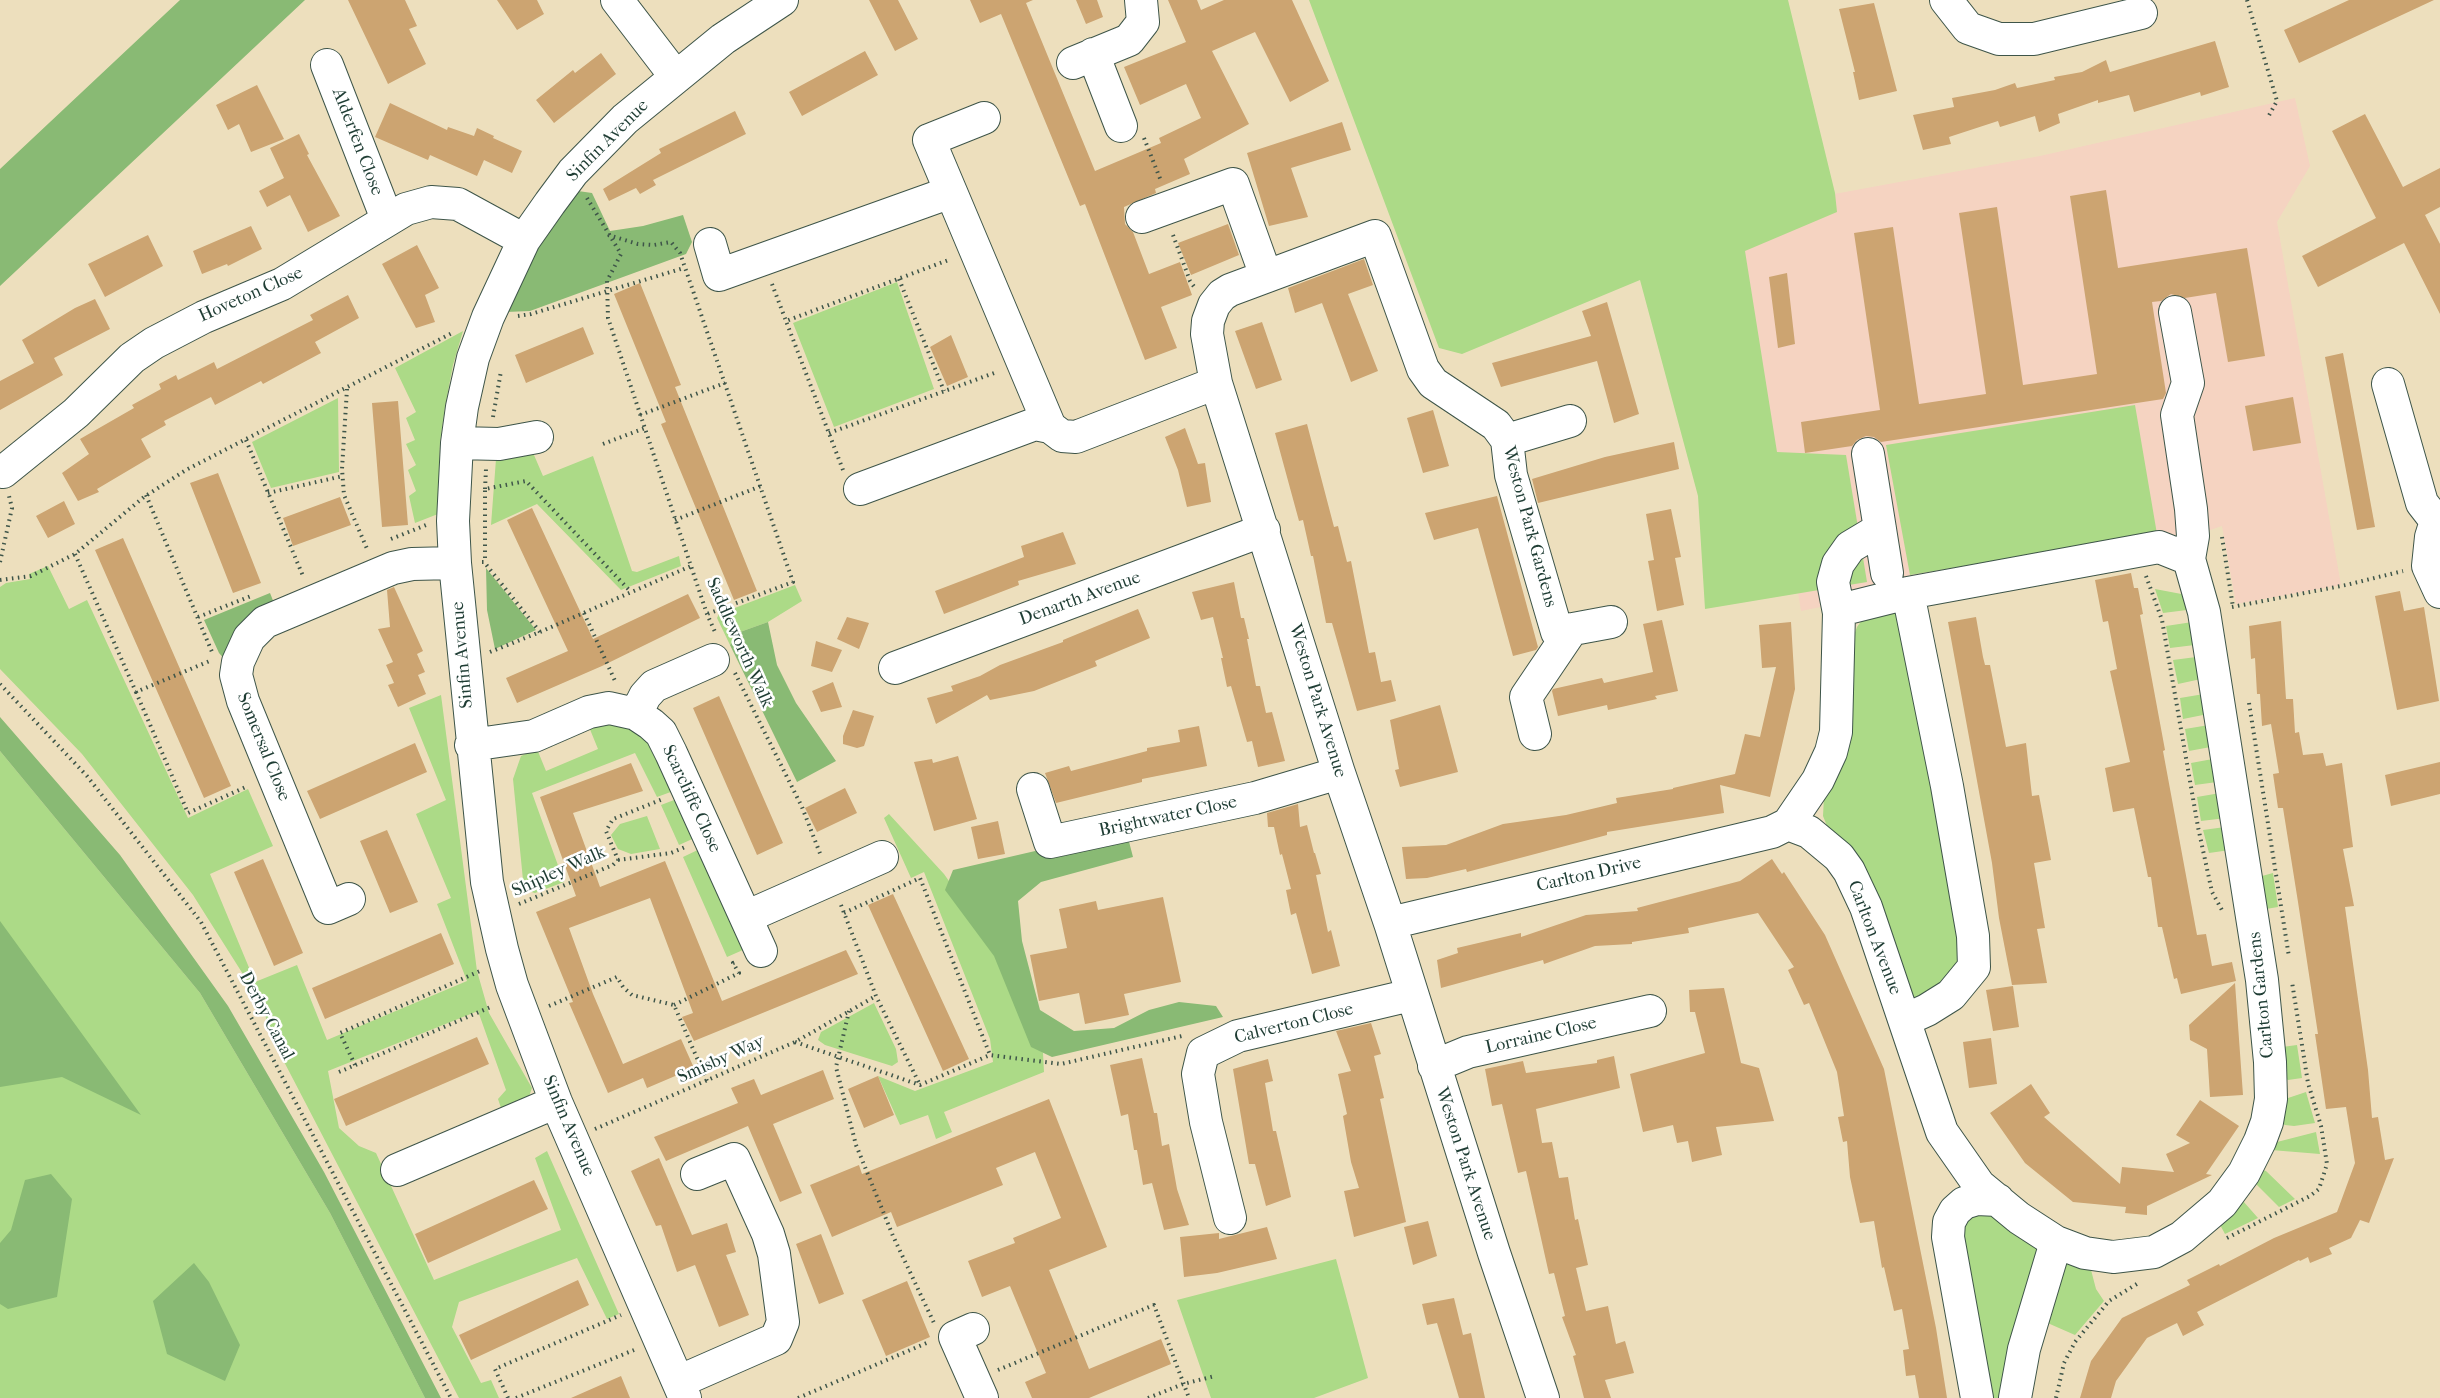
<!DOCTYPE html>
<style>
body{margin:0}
canvas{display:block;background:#eddfbd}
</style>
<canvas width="2440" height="1398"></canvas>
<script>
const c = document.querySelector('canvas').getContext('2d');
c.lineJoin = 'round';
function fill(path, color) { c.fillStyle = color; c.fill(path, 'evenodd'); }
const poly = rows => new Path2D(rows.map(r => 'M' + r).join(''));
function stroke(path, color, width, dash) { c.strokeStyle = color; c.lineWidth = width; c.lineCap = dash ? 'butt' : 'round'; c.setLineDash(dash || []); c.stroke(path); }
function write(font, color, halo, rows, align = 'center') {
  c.font = font + ' "IM FELL French Canon",serif'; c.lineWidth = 5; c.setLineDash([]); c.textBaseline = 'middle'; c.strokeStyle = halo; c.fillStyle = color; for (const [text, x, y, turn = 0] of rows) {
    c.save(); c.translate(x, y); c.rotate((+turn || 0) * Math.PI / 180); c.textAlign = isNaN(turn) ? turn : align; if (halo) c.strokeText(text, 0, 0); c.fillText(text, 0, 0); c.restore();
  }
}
fill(poly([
 [2295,98,2310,166,2277,222,2341,585,2236,604,2222,526,2193,536,2100,550,1801,611,1737,212,2040,156]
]), '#f5d3c1');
fill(poly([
 [1309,0,1788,0,1835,193,1837,212,1745,251,1777,452,1846,455,1867,582,1705,609,1698,496,1640,280,1462,354,1439,348],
 [897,282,934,389,834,427,793,323],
 [463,331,453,365,445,407,440,442,438,514,415,523,409,496,416,491,408,470,416,465,406,444,415,440,406,418,416,412,395,368],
 [338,398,339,472,271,488,252,442],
 [2135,405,2157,534,1910,575,1886,445],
 [531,448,543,476,593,456,632,571,637,572,679,556,681,566,621,590,537,504,491,525,496,459],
 [48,566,69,609,87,600,188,818,248,789,273,846,210,874,255,982,297,965,327,1040,467,981,437,904,451,898,416,814,446,800,409,708,441,695,477,971,489,1013,532,1088,527,1102,503,1114,498,1099,506,1090,478,1011,328,1071,339,1128,359,1146,376,1153,434,1280,561,1230,535,1158,547,1151,619,1314,607,1319,577,1258,459,1302,452,1327,481,1383,491,1380,499,1398,459,1398,267,1029,265,1009,193,895,82,754,0,669,0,587,6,583,30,579,29,574],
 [795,585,802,601,768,622,740,632,730,645,717,618,719,614],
 [2155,589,2192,596,2195,609,2163,613],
 [1903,610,1962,956,1961,964,1924,997,1917,999,1910,996,1847,852,1827,826,1823,816,1824,797,1853,638,1857,627,1862,620],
 [2199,621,2203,644,2170,648,2166,626],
 [2204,656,2201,679,2178,684,2173,660],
 [2210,693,2208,714,2183,719,2180,698],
 [613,721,634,724,658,743,679,789,657,797,635,753,532,793,564,882,535,893,524,890,513,779,521,756,537,749,546,771,598,749,589,727],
 [2215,724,2216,746,2189,751,2185,729],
 [0,751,200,993,330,1213,425,1398,0,1398],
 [2218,758,2217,782,2195,785,2191,763],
 [2226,792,2226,818,2201,821,2197,797],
 [682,797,699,836,679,845,661,805],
 [889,814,944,874,997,949,1043,1053,1044,1072,944,1112,952,1132,936,1139,928,1115,900,1125,878,1076,915,1091,993,1062,990,1039,924,872,911,878,884,818],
 [647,816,660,849,631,854,618,849,611,835,620,824],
 [2225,827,2230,850,2209,853,2203,830],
 [704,847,752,946,727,957,683,857],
 [2273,873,2278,907,2266,909,2257,880,2262,876],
 [874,1003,896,1049,898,1062,892,1066,825,1045,818,1040,821,1032],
 [2297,1045,2302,1078,2288,1080,2281,1074,2282,1047],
 [2306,1092,2315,1123,2294,1126,2285,1125,2278,1121,2285,1099],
 [2316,1132,2320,1154,2271,1150,2272,1146,2277,1142],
 [2259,1169,2266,1171,2295,1199,2279,1207,2256,1184,2254,1178],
 [2237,1201,2243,1201,2258,1218,2225,1234,2219,1223],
 [1987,1208,2036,1247,2037,1254,2006,1398,1986,1398,1959,1264,1962,1214],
 [1336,1259,1368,1378,1314,1398,1211,1398,1177,1300],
 [2077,1262,2090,1266,2096,1289,2104,1301,2075,1335,2043,1321,2066,1263]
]), '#acda87');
fill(poly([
 [180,0,305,0,0,286,0,169],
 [578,191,592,193,610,231,643,226,683,215,692,242,686,254,530,311,506,312,519,279,546,234],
 [486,568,536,630,495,649,487,610],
 [270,593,276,608,227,662,219,653,204,620],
 [768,622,777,665,796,703,836,761,797,782,730,645,740,632],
 [0,717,120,855,228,1006,324,1172,441,1398,425,1398,330,1213,200,993,0,751],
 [1126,830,1133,857,1041,882,1018,901,1022,941,1040,1010,1074,1031,1114,1028,1149,1010,1179,1002,1216,1006,1223,1017,1052,1057,1031,1047,994,956,945,890,953,870],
 [0,921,141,1115,62,1077,0,1087],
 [51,1174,72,1199,57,1297,8,1309,0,1304,0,1243,11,1230,25,1180],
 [194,1263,209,1282,240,1345,225,1381,167,1354,153,1301]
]), '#89ba74');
fill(poly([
 [348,0,405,0,417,26,409,29,426,64,388,84],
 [497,0,537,0,544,14,517,30],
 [869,0,898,0,918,39,895,51],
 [970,0,1033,0,1026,3,1095,171,1161,143,1159,138,1201,118,1186,84,1140,105,1124,67,1186,42,1168,0,1197,0,1201,10,1224,0,1292,0,1329,81,1290,102,1255,32,1212,51,1249,124,1184,159,1190,174,1155,189,1156,193,1124,207,1125,224,1133,232,1149,274,1180,262,1192,295,1161,307,1177,348,1145,360,1085,204,1080,206,1001,14,980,23],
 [1076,0,1097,0,1103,17,1086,24],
 [2349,0,2434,0,2299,63,2284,30],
 [1874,3,1897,91,1859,100,1853,72,1855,72,1839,9],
 [2215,41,2229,87,2201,96,2200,92,2134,112,2129,95,2098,103,2098,100,2058,114,2060,123,2039,132,2035,116,2000,127,1998,121,1949,137,1951,144,1923,150,1913,115,1954,107,1952,98,1995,90,2015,83,2017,88,2055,80,2054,77,2082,72,2106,60,2110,72],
 [865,51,878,75,802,116,789,92],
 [601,53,616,74,554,123,536,100,573,70,575,73],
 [257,85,284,139,251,152,239,124,228,130,216,105],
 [390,103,447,130,448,127,474,136,477,128,494,136,493,138,522,151,512,173,484,160,477,176,430,155,428,160,375,137],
 [735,111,746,134,653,180,656,185,640,194,636,188,609,201,603,189,661,153,659,149],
 [2365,114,2403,187,2440,168,2440,207,2425,215,2440,244,2440,314,2404,243,2318,287,2302,256,2376,218,2332,131],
 [1342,122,1351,150,1291,168,1308,217,1269,226,1247,153],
 [299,134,309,154,307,155,340,216,308,232,290,195,267,207,259,191,284,178,270,148],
 [2106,190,2118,268,2247,248,2265,356,2228,362,2216,293,2185,298,2171,294,2161,301,2152,302,2166,393,2163,399,1881,442,1874,437,1866,436,1857,440,1852,446,1805,453,1801,422,1880,410,1854,233,1893,227,1919,404,1986,394,1959,213,1997,207,2023,385,2097,374,2070,196],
 [1228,224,1239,255,1191,275,1178,243],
 [251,226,262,249,228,266,227,264,202,274,193,251],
 [148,235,163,266,105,297,88,264],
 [417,245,439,288,425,295,435,322,416,328,382,264],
 [1364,259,1373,285,1348,294,1378,371,1351,382,1322,303,1295,313,1288,288],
 [1787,273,1795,344,1778,348,1769,277],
 [640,283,681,385,675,387,757,591,734,600,661,424,666,422,614,294],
 [348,295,359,318,315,342,321,353,263,384,261,381,215,405,211,397,164,421,166,425,141,439,151,457,97,489,99,492,78,501,62,473,89,454,80,439,134,408,132,405,161,389,159,384,176,375,178,380,214,362,217,369,313,320,310,315],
 [95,299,110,329,54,358,63,375,0,410,0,381,34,363,22,340,75,308],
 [1607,302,1639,414,1614,423,1597,361,1501,387,1492,363,1591,336,1582,311],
 [1262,322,1282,380,1256,389,1235,331],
 [583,327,594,354,526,383,515,355],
 [951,335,968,377,947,386,930,347],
 [2343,353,2375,527,2357,530,2325,357],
 [2293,397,2301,443,2253,451,2245,406],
 [398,401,408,525,382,527,372,403],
 [1433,410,1449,466,1423,473,1407,418],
 [1307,424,1334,527,1338,526,1347,562,1351,561,1369,653,1375,652,1381,682,1391,680,1396,701,1357,711,1332,623,1326,623,1313,556,1311,556,1303,520,1299,521,1275,433],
 [1185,428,1198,464,1205,463,1211,502,1187,507,1178,470,1165,437],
 [1674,442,1679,469,1538,503,1532,479,1605,457],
 [218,473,261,583,233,593,190,483],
 [1497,496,1538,647,1536,650,1513,656,1478,528,1434,540,1425,513],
 [340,497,351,525,293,546,283,518],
 [64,501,75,524,48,538,36,516],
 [532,508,593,639,688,594,700,618,602,666,517,703,506,678,568,651,507,520],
 [1671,509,1681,557,1675,558,1684,605,1657,611,1648,561,1654,560,1646,514],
 [1063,532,1076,564,1018,581,1019,585,944,614,935,591,1024,557,1021,546],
 [123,538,231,786,204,798,95,550],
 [2131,573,2134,588,2138,588,2143,614,2140,615,2165,750,2163,751,2197,935,2206,934,2212,966,2232,962,2236,981,2181,994,2177,978,2174,979,2162,927,2158,927,2151,877,2148,877,2134,808,2113,812,2105,768,2130,762,2110,671,2117,669,2108,621,2103,622,2095,580],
 [1234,582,1241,618,1244,618,1249,639,1247,639,1256,686,1260,686,1266,713,1272,712,1285,761,1258,767,1252,741,1247,742,1231,686,1227,687,1221,658,1223,658,1213,617,1201,620,1192,592],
 [394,587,423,651,417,654,425,672,418,675,426,694,398,707,388,685,394,683,386,665,393,662,378,629,390,627,387,590],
 [2400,591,2404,611,2424,607,2439,701,2397,710,2375,596],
 [1138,609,1150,638,1095,661,1097,666,1034,691,990,700,987,695,936,724,927,698,953,691,951,686,980,676,1000,665,1063,642,1063,640],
 [847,617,869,623,859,649,837,639],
 [1976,617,1983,657,1985,665,1990,665,2006,747,2026,743,2032,796,2039,795,2051,860,2034,863,2045,928,2037,929,2047,983,2012,985,1999,918,1992,863,1948,622],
 [1662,620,1678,691,1655,696,1657,699,1608,710,1607,705,1558,716,1552,691,1553,689,1602,678,1604,683,1653,672,1643,624],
 [2281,621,2286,699,2293,699,2295,733,2299,732,2303,755,2323,753,2326,766,2342,763,2353,847,2343,849,2354,906,2345,907,2368,1070,2372,1118,2378,1117,2385,1160,2394,1158,2369,1223,2360,1220,2351,1238,2329,1248,2332,1254,2310,1263,2308,1257,2300,1261,2299,1260,2197,1312,2204,1325,2183,1336,2177,1323,2147,1338,2116,1381,2111,1398,2080,1398,2091,1361,2122,1318,2190,1285,2187,1280,2219,1264,2220,1266,2274,1238,2337,1212,2355,1163,2346,1107,2326,1109,2315,1034,2318,1034,2298,902,2283,808,2278,808,2273,774,2279,773,2271,724,2262,726,2260,694,2257,694,2255,658,2251,659,2249,626],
 [1791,622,1795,689,1770,797,1720,785,1724,813,1607,832,1607,835,1467,872,1466,869,1427,878,1406,879,1402,847,1446,845,1503,824,1566,815,1617,803,1616,798,1673,789,1673,788,1735,774,1745,734,1760,737,1776,667,1762,668,1759,625],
 [816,641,842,650,832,672,811,666],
 [833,682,842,707,821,712,812,691],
 [719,696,783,843,757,855,693,708],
 [1440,705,1458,772,1400,787,1395,770,1399,769,1390,720],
 [853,710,874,716,864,746,857,748,843,744,843,736],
 [1199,726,1207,766,1142,779,1142,782,1056,803,1045,773,1069,766,1071,771,1147,751,1147,748,1180,742,1178,730],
 [415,743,427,772,320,819,307,791],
 [958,756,977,819,934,831,914,762,932,759,933,763],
 [2440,762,2440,794,2391,806,2385,775],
 [631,763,643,791,573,813,600,887,665,861,722,1001,846,950,858,974,694,1041,682,1017,693,1013,650,898,569,928,593,994,623,1064,681,1039,694,1068,647,1088,643,1078,608,1093,569,1003,573,1002,536,912,576,896,540,797],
 [845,788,857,813,817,832,805,808],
 [1298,804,1300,827,1307,825,1314,853,1315,853,1321,874,1316,875,1328,932,1331,930,1340,966,1312,974,1296,913,1291,915,1286,890,1291,889,1282,854,1280,855,1274,827,1268,827,1267,813],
 [998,821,1005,854,978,859,971,827],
 [387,830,418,902,390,913,360,841],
 [263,859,303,953,274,966,234,872],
 [1772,859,1782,874,1784,872,1825,935,1884,1069,1936,1328,1947,1398,1919,1398,1915,1375,1906,1376,1903,1350,1909,1349,1902,1309,1894,1311,1884,1267,1882,1268,1874,1221,1860,1223,1850,1177,1847,1141,1843,1142,1838,1117,1844,1116,1837,1072,1809,1003,1804,1005,1788,970,1794,967,1758,913,1688,928,1689,933,1632,942,1632,944,1595,946,1544,964,1543,960,1441,988,1437,960,1458,953,1457,948,1521,933,1521,937,1586,915,1638,911,1637,908,1740,881],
 [893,894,969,1059,943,1071,868,905],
 [1163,897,1181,982,1124,994,1129,1015,1085,1024,1079,993,1039,1001,1030,955,1067,948,1059,909,1096,901,1098,910],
 [441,933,454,964,325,1019,312,988],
 [2235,983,2243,1095,2210,1097,2207,1049,2190,1040,2189,1025],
 [2013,986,2019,1027,1993,1031,1986,990],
 [1724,988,1741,1063,1759,1068,1774,1121,1716,1127,1722,1155,1692,1162,1688,1141,1677,1143,1673,1125,1643,1132,1630,1074,1705,1053,1695,1012,1690,1012,1689,990],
 [1371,1023,1381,1054,1374,1056,1384,1098,1380,1099,1406,1222,1354,1237,1344,1191,1359,1188,1351,1162,1343,1116,1347,1114,1338,1074,1351,1071,1336,1031],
 [477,1037,489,1064,346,1126,334,1099],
 [1991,1038,1997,1084,1969,1088,1963,1042],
 [1614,1056,1620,1088,1536,1109,1542,1143,1552,1142,1559,1178,1568,1177,1575,1220,1578,1219,1588,1265,1576,1268,1586,1311,1608,1306,1616,1344,1625,1341,1634,1373,1605,1380,1611,1398,1584,1398,1573,1356,1576,1355,1562,1317,1565,1316,1554,1273,1549,1274,1526,1171,1518,1173,1502,1104,1492,1106,1485,1069,1523,1061,1526,1073,1597,1063,1597,1060],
 [1142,1058,1154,1113,1157,1113,1162,1146,1169,1144,1177,1189,1189,1225,1164,1230,1152,1183,1143,1185,1137,1150,1134,1150,1128,1114,1121,1116,1110,1065],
 [1268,1059,1273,1081,1265,1083,1273,1131,1276,1131,1291,1197,1266,1206,1255,1164,1249,1164,1233,1069],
 [823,1070,834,1099,773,1124,802,1193,780,1202,748,1126,666,1161,654,1137,738,1103,731,1088,754,1079,761,1095],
 [878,1076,894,1115,864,1128,848,1089],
 [2031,1084,2050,1113,2044,1117,2120,1184,2122,1167,2174,1172,2166,1154,2190,1143,2176,1135,2200,1100,2239,1126,2206,1174,2212,1175,2147,1206,2147,1215,2125,1213,2126,1207,2073,1202,2025,1163,1990,1113],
 [1049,1099,1107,1247,1049,1270,1089,1369,1161,1339,1171,1364,1089,1398,1032,1398,1025,1382,1046,1373,1010,1286,982,1297,968,1261,1015,1243,1013,1238,1061,1218,1035,1152,996,1168,1003,1185,897,1227,891,1212,832,1237,810,1185,859,1165,862,1174],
 [659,1158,692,1235,727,1223,736,1252,726,1255,749,1315,719,1327,695,1265,677,1272,661,1225,656,1226,631,1171],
 [534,1180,548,1209,428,1263,415,1234],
 [1428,1221,1437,1256,1413,1265,1404,1227],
 [1267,1227,1277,1259,1217,1273,1184,1277,1180,1237,1219,1233,1219,1239],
 [821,1234,844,1294,819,1304,796,1244],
 [578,1280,589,1305,471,1360,459,1335],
 [907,1281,930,1337,886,1356,862,1300],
 [1454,1298,1463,1335,1471,1333,1485,1398,1459,1398,1437,1323,1427,1325,1422,1304],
 [621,1376,630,1398,571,1398]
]), '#cca471');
const minor = poly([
 [617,0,676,77],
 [1946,0,1968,28,1999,39,2034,39,2141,13],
 [1093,54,1121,126],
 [1073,63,1129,40,1143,22,1141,0],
 [327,65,387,219],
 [951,192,929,140,984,118],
 [1142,217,1233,184,1266,276],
 [710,244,719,275,951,192,1050,427,1062,436,1076,437,1216,383],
 [2175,312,2188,383,2177,415,2191,509,2193,536,2189,559],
 [2388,384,2422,503,2436,521],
 [1507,440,1570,421],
 [457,443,499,444,537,437],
 [1868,454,1887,573],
 [3,472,76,413,132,358,154,343,204,317,282,284,406,209,431,202,458,204,524,240],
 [860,489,1035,424,1050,427],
 [2440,517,2436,521,2431,537,2428,566,2440,592],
 [1839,613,1833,582,1838,564,1850,547,1880,529],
 [895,668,1264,530],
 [636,714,645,696,654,686,713,660],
 [1535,734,1526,697,1572,629],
 [471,745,534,736,589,712,609,708,636,714,651,724,661,733,671,753,761,951],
 [1033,789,1050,842,1255,798,1339,773],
 [349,899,328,908,243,701,236,675,238,662,249,638,265,622,393,568,412,564,455,563],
 [746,917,882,857],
 [1390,923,1772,832,1788,824],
 [1905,1020,1927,1010,1951,995,1974,967,1973,936,1947,786,1908,593],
 [1434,1066,1468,1052,1650,1011],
 [397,1170,556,1102],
 [1230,1218,1206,1122,1198,1074,1203,1053,1238,1036,1411,995],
 [973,1329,955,1337,982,1398],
 [678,1382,776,1339,783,1322,774,1254,768,1234,734,1159,697,1174],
 [685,1398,556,1102,512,985,502,949,487,882,455,563,453,521,457,443,462,407,473,358,488,317,524,240,550,203,573,172,625,119,723,39,782,0],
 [1543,1398,1494,1253,1390,923,1339,773,1216,383,1207,334,1208,321,1214,305,1222,295,1230,290,1375,236,1423,369,1433,383,1496,425,1507,440,1511,475,1557,632,1611,622],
 [1977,1398,1948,1237,1949,1222,1955,1211,1964,1203,1977,1199,1998,1200],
 [2015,1398,2024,1349,2056,1242,2019,1218,1979,1185,1942,1132,1866,907,1849,871,1839,857,1809,832,1788,824,1818,780,1831,752,1836,732,1839,613,1844,609,1908,593,2159,547,2189,559,2204,612,2262,980,2270,1062,2271,1099,2267,1122,2260,1141,2244,1173,2222,1203,2182,1237,2154,1252,2113,1257,2085,1253,2056,1242]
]);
stroke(minor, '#3e5549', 34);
stroke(poly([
 [2247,0,2277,101,2267,119],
 [1144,138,1161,181],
 [587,198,621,254,607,281,608,318,707,614,716,634],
 [608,235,638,244,654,245,671,242,680,253,793,582,707,614],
 [1173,235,1190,281,1195,288],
 [899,279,944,391],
 [772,284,786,321],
 [518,316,531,314,684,268],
 [347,389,342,469,344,495,368,551],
 [640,415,725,383],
 [493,417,501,371],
 [829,433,997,372],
 [246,440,303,576],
 [603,444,645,428],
 [843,470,786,321,951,259],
 [485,489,486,469],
 [268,493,343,476],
 [146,495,212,652],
 [675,520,761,486],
 [2222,537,2233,607],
 [391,539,426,525],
 [75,554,136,692,212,660],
 [485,558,485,489,526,481,631,592],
 [0,562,12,508,9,496],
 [482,562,484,562,540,632],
 [2146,576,2162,620,2198,827,2212,892,2223,912],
 [0,580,31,576,75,554,144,497,186,470,454,332],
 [2232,607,2346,585,2403,571],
 [584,613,616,683],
 [198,617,251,596],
 [490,652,540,632,691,566],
 [735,673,802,807,821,856],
 [0,684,87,776,201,922,451,1398],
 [136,692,188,813,248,786],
 [2249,703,2289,957],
 [618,860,671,853,685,847],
 [519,904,613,865,618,860,606,831,613,819,663,799],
 [841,905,876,996,920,1085],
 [844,913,920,878,990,1055],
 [674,1005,739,973,733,963,736,962],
 [549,1006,617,977,623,987,632,995,674,1005,707,1081],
 [849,1011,836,1067,856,1145,893,1236,934,1323],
 [795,1042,920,1085,990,1055,1061,1064,1182,1036],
 [355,1065,340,1033,480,971],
 [339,1072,493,1006],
 [595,1129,795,1042,876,996],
 [2227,1238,2310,1196,2319,1189,2327,1164,2321,1126,2308,1083,2292,982],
 [998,1370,1154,1305,1189,1398],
 [508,1398,495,1369,621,1315],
 [516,1398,634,1350],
 [798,1398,929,1342],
 [1148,1398,1183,1384,1215,1376],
 [2056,1398,2064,1363,2075,1342,2109,1301,2140,1282]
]), '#3e5549', 4, [1.5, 4.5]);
stroke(minor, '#fff', 32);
write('18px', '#1f3d34', '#fff', [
 ["Sinfin Avenue",608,141,-45],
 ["Alderfen Close",357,142,69],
 ["Hoveton Close",251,295,-24],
 ["Weston Park Gardens",1529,527,75],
 ["Denarth Avenue",1080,599,-20],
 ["Saddleworth Walk",739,643,66],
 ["Sinfin Avenue",463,655,-95],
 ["Weston Park Avenue",1317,701,73],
 ["Somersal Close",263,747,68],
 ["Scarcliffe Close",691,799,65],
 ["Brightwater Close",1168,817,-12],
 ["Shipley Walk",559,872,-24],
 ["Carlton Drive",1589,875,-13],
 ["Carlton Avenue",1874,938,69],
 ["Carlton Gardens",2262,995,-96],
 ["Derby Canal",266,1016,62],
 ["Calverton Close",1294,1024,-14],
 ["Lorraine Close",1541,1036,-13],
 ["Smisby Way",721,1060,-24],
 ["Sinfin Avenue",568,1126,67],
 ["Weston Park Avenue",1465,1164,72]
]);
</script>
